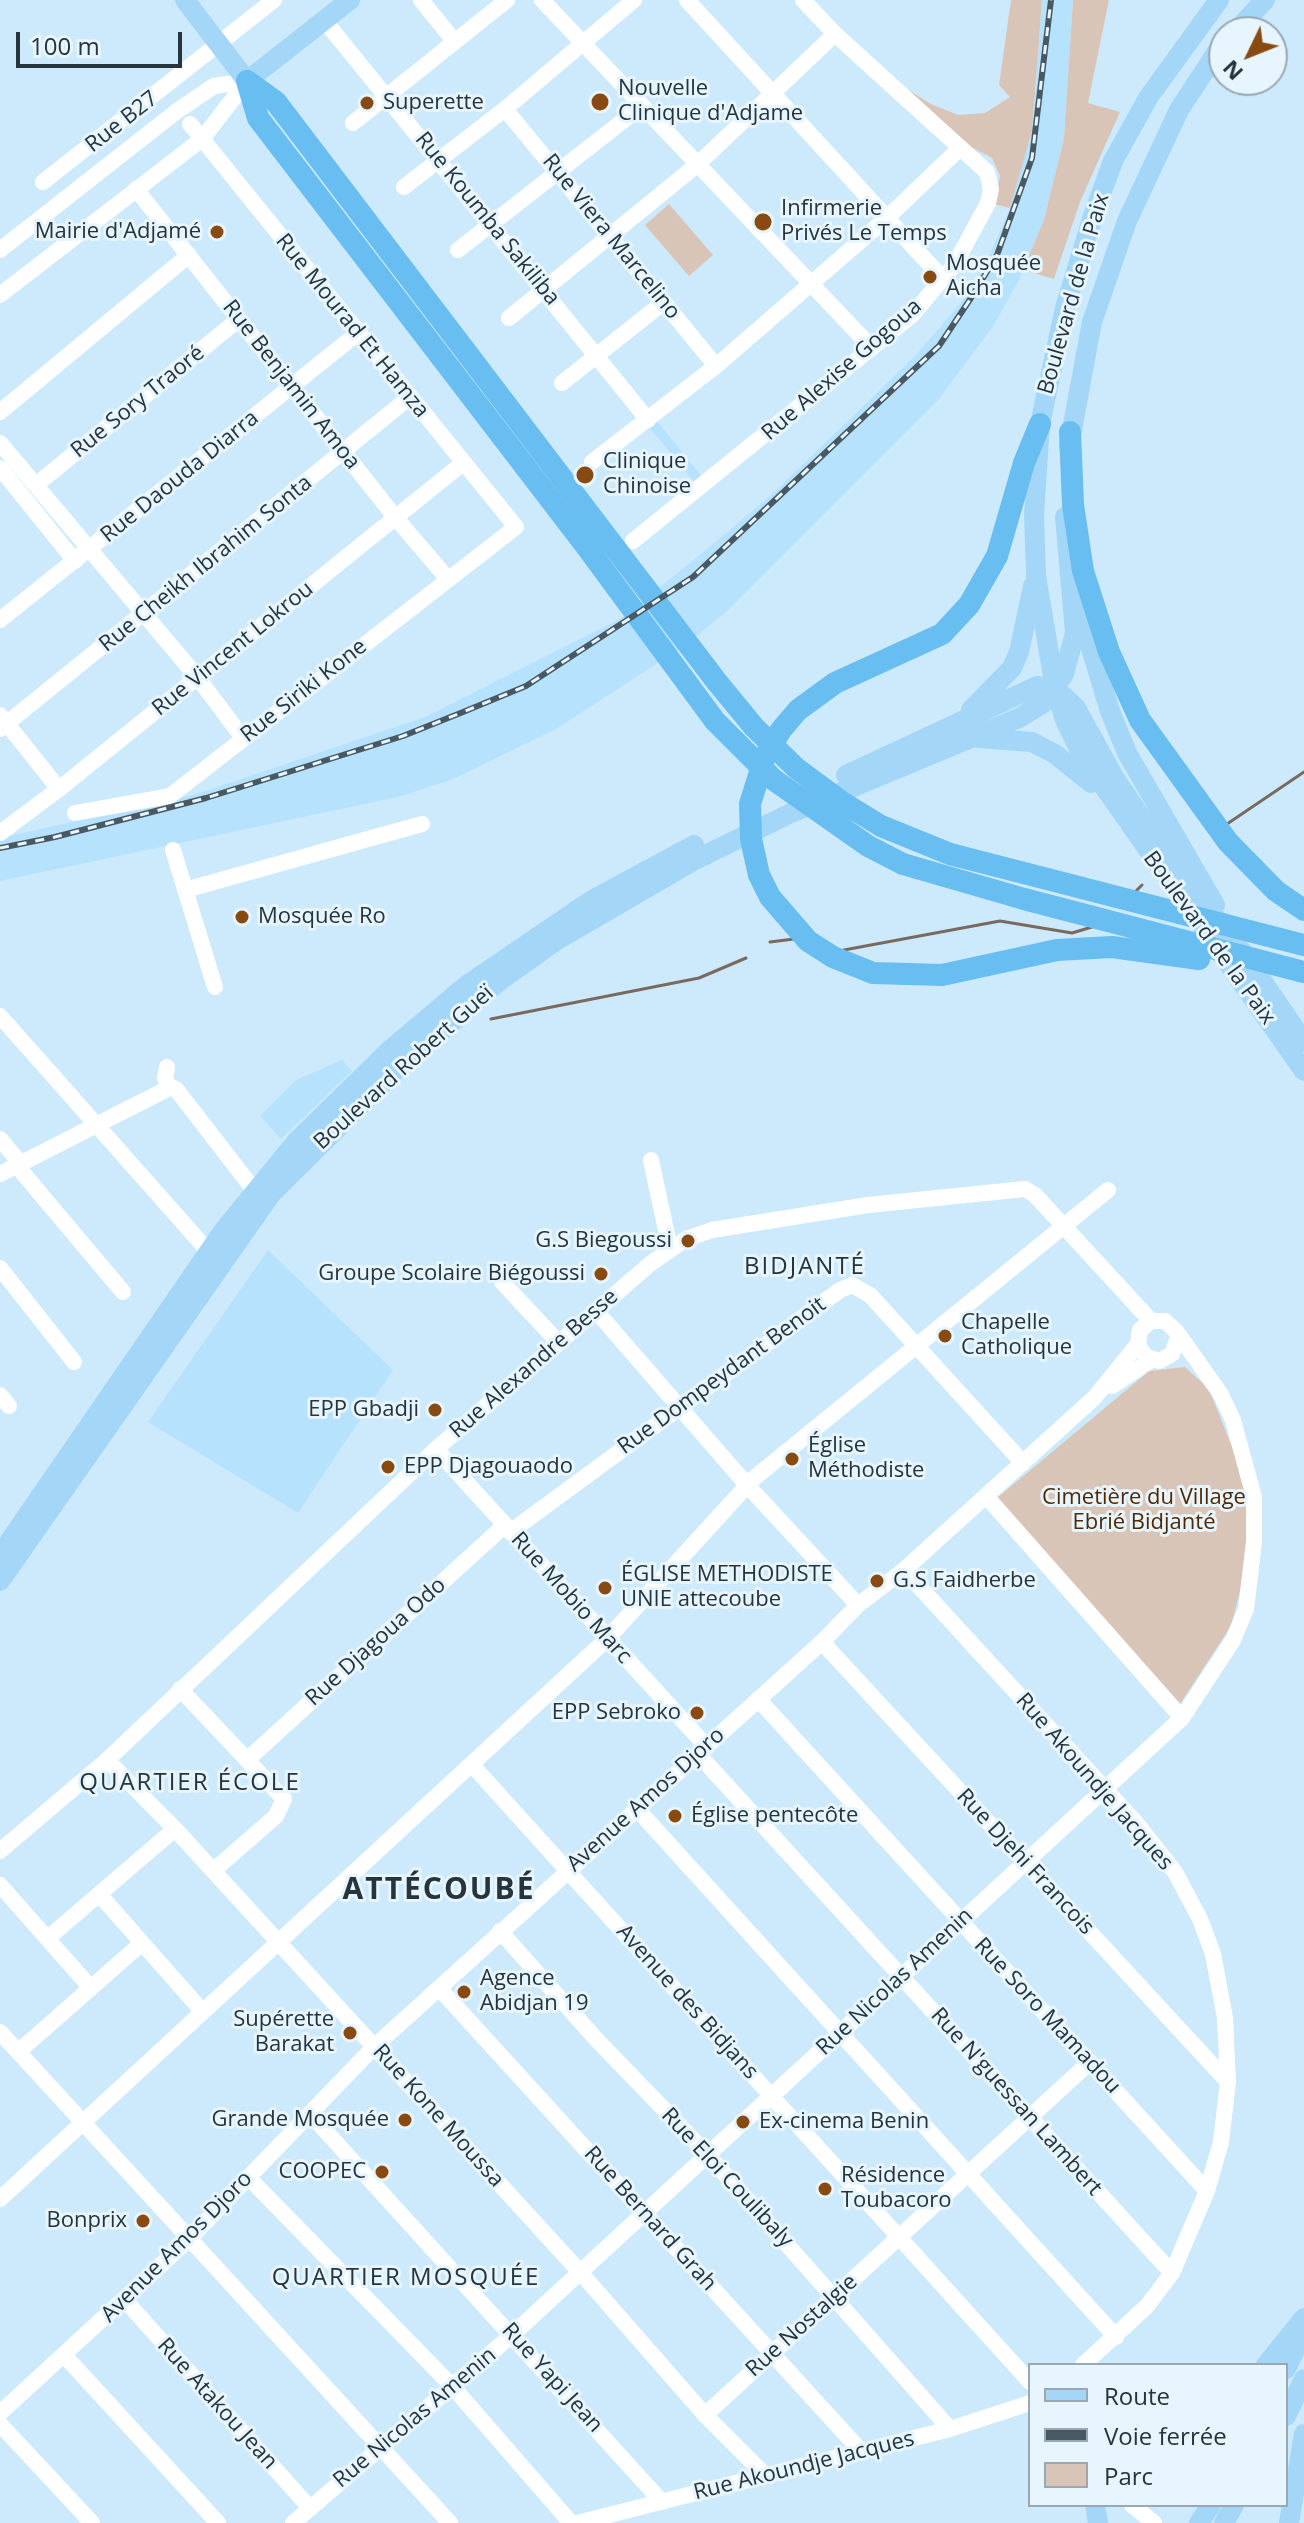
<!DOCTYPE html>
<meta charset="utf-8">
<style>
body{margin:0}
#map{position:relative;width:1304px;height:2523px;overflow:hidden;background:#cdeafd;font-family:"Open Sans",sans-serif}
canvas{display:block}
.legend{position:absolute;left:1028px;top:2363px;width:260px;height:144px;box-sizing:border-box;background:#e6f5fe;border:2px solid #99a8b1;margin:0;padding:10px 14px;list-style:none;font-size:24px;color:#26343d}
.legend li{display:flex;align-items:center;gap:16px;height:40px}
.legend b{width:40px;border:2px solid #99a8b1}
.north{position:absolute;left:1208px;top:16px;width:80px;height:80px;box-sizing:border-box;background:#e6f5fe;border:2px solid #99a8b1;border-radius:50%;rotate:227deg;font-size:22px;font-weight:700;line-height:32px;text-align:center;color:#26343d}
.north::after{content:'';display:block;margin:auto;width:28px;height:36px;background:#894a11;clip-path:polygon(50% 0,100% 100%,50% 72%,0 100%)}
.scale{position:absolute;left:16px;top:32px;width:166px;height:36px;box-sizing:border-box;border:4px solid #26343d;border-top:0;padding-left:10px;font-size:24px;line-height:28px;white-space:nowrap;color:#26343d;-webkit-text-stroke:6px #e6f5fe;paint-order:stroke}
</style>
<div id="map">
<canvas width="1304" height="2523"></canvas>
<ul class="legend">
<li><b style="height:10px;background:#a4d7f7"></b>Route</li>
<li><b style="height:10px;background:#485964"></b>Voie ferrée</li>
<li><b style="height:22px;background:#d9c5b8"></b>Parc</li>
</ul>
<div class="north">N</div>
<div class="scale">100 m</div>
</div>
<script>
const c = document.querySelector('canvas').getContext('2d');
c.lineJoin = 'round';
function fill(path, color) { c.fillStyle = color; c.fill(path, 'evenodd'); }
const poly = rows => new Path2D(rows.map(r => 'M' + r).join(''));
function stroke(path, color, width, dash) { c.strokeStyle = color; c.lineWidth = width; c.lineCap = dash ? 'butt' : 'round'; c.setLineDash(dash || []); c.stroke(path); }
function write(font, color, halo, rows, align = 'center') {
  c.font = font + ' "Open Sans",sans-serif'; c.lineWidth = 6; c.setLineDash([]); c.textBaseline = 'middle'; c.strokeStyle = halo; c.fillStyle = color; for (const [text, x, y, turn = 0] of rows) {
    c.save(); c.translate(x, y); c.rotate((+turn || 0) * Math.PI / 180); c.textAlign = isNaN(turn) ? turn : align; if (halo) c.strokeText(text, 0, 0); c.fillText(text, 0, 0); c.restore();
  }
}
fill(poly([
 [1042,0,1073,0,1064,138,1044,220,1019,280,994,325,939,399,725,613,681,648,556,729,451,780,398,797,0,881,0,838,193,795,425,717,618,620,695,559,770,496,915,356,960,304,988,259,1010,208,1032,131],
 [657,421,703,478,696,484,649,427],
 [342,1060,352,1071,281,1139,260,1116,296,1080],
 [268,1250,393,1370,298,1513,148,1422]
]), '#b7e2fe');
fill(poly([
 [1011,0,1042,0,1032,131,1010,208,994,204,1000,176,992,158,971,147,948,147,839,29,894,81,931,104,958,115,985,113,1010,97,999,85],
 [1073,0,1109,0,1088,103,1120,112,1080,202,1054,279,1023,270,1044,220,1064,138],
 [669,204,713,255,689,276,645,225],
 [1185,1367,1209,1389,1244,1477,1252,1545,1231,1626,1180,1704,997,1498,1149,1371]
]), '#d9c5b8');
stroke(poly([
 [1227,824,1304,772],
 [1135,892,1142,885],
 [770,942,794,939],
 [844,950,1000,921,1072,933,1092,927],
 [491,1019,699,978,746,958]
]), '#79695f', 3);
stroke(poly([
 [421,0,455,42],
 [542,0,872,348],
 [687,0,943,279],
 [324,20,648,420],
 [505,109,716,366],
 [353,123,507,0],
 [43,182,274,0],
 [404,187,505,109,634,0],
 [136,189,395,517,448,579],
 [0,250,177,111,214,86,247,81],
 [458,250,642,106],
 [0,295,202,139,247,81],
 [509,318,698,164,835,34],
 [562,383,664,302],
 [0,412,189,255],
 [0,443,198,678,243,738],
 [592,462,716,366,888,217,959,149],
 [0,468,75,561],
 [36,485,239,319],
 [633,541,912,315,955,264,988,203,991,189,987,172,835,34,803,0],
 [0,620,358,333],
 [0,715,59,789],
 [0,729,410,397],
 [75,813,170,796,516,527,190,124],
 [0,833,59,789,463,463],
 [173,850,215,987],
 [185,890,422,824],
 [0,1016,209,1252],
 [167,1067,165,1078,169,1086,176,1089,254,1190],
 [0,1139,21,1164],
 [651,1160,670,1249],
 [17,1166,123,1292],
 [0,1174,171,1087],
 [0,1268,74,1362],
 [502,1282,559,1343],
 [596,1311,747,1485,858,1605],
 [1112,1386,1151,1360],
 [0,1395,9,1406],
 [436,1449,707,1747],
 [986,1496,1182,1718],
 [510,1532,840,1290,852,1285,870,1295,1023,1463],
 [904,1570,1137,1824,1175,1872,1200,1919,1213,1954,1225,2018,1228,2082,1221,2142,1207,2191,1172,2273,1147,2306,1083,2365],
 [822,1642,1228,2082],
 [180,1689,284,1799,276,1816,213,1871],
 [758,1699,1207,2191],
 [698,1754,1172,2273],
 [248,1759,505,1525],
 [107,1760,175,1829,580,2272,705,2415,765,2475],
 [473,1766,1030,2382],
 [637,1809,1116,2337],
 [0,1851,107,1760,436,1449,650,1264,686,1239,712,1230,868,1205,1025,1189,1035,1195,1151,1321],
 [0,1885,90,1987],
 [99,1894,203,2012],
 [500,1931,596,2039,708,2155,950,2429],
 [48,1938,175,1829],
 [439,1988,860,2450],
 [0,2032,450,2523],
 [18,2052,142,1943],
 [311,2115,662,2502],
 [248,2177,452,2386,571,2523],
 [0,2199,607,1639,753,1479,1108,1190],
 [125,2300,309,2507],
 [64,2355,218,2523],
 [0,2413,188,2240,375,2046,822,1642,858,1605,904,1570,1094,1398,1138,1344],
 [705,2415,1090,2062],
 [0,2424,92,2523],
 [1132,2505,1154,2523],
 [293,2523,513,2334,1182,1718,1233,1640,1246,1609,1254,1542,1254,1497,1233,1420,1220,1393,1176,1331,1165,1321,1151,1321,1140,1330,1138,1344,1145,1356,1159,1361,1172,1354,1178,1338],
 [577,2523,950,2429,1030,2403]
]), '#fff', 16);
stroke(poly([
 [185,0,247,81,350,0],
 [1219,0,1148,98,1113,161,1093,216,1065,308,1040,424,1034,515,1036,576,1055,688,1065,720,1083,757,1304,1071],
 [1235,32,1265,0],
 [1069,446,1092,322,1127,221,1179,110,1224,41],
 [1080,612,1110,711,1127,753,1215,905],
 [971,710,1012,668,1019,652,1033,586],
 [977,738,1032,742,1055,754,1091,783],
 [846,775,1037,686,1055,688,1076,708,1114,777,1183,879,1234,939],
 [1241,950,1304,1042],
 [0,1555,224,1230,296,1142,389,1051,467,985,592,900,694,845],
 [0,1581,271,1194,395,1071,502,979,557,940,693,861,791,813,1019,718,1042,704,1064,674,1075,633,1065,517],
 [1266,2365,1304,2318],
 [1286,2369,1301,2338],
 [1286,2416,1304,2379],
 [1095,2505,1098,2523],
 [1199,2523,1211,2505],
 [1224,2523,1234,2505],
 [1289,2523,1304,2434]
]), '#a4d7f7', 20);
stroke(poly([
 [247,81,258,118,586,546,715,721,774,780,868,846,903,864,1024,899,1304,972],
 [247,81,276,102,717,682,754,727,796,768,842,802,881,826,950,854,1304,945],
 [1040,424,1024,463,997,556,969,605,942,634,835,683,798,710,781,730,765,756,750,804,751,839,759,875,770,897,808,941,833,957,873,973,942,975,1057,950,1112,947,1199,959],
 [1070,432,1073,505,1083,571,1109,652,1140,720,1228,842,1276,891,1304,910]
]), '#68bdf1', 22);
const rail = poly([
 [0,848,55,837,206,798,403,736,463,712,526,686,693,577,939,346,971,298,997,255,1032,158,1051,0]
]);
stroke(rail, '#485964', 6);
stroke(rail, '#e6f5fe', 3, [9]);
for (const [x, y, r, color] of [
 [600,102,10,"#894a11"],
 [367,103,8,"#894a11"],
 [763,222,10,"#894a11"],
 [217,232,8,"#894a11"],
 [930,277,8,"#894a11"],
 [585,475,10,"#894a11"],
 [242,917,8,"#894a11"],
 [688,1241,8,"#894a11"],
 [601,1274,8,"#894a11"],
 [945,1336,8,"#894a11"],
 [435,1410,8,"#894a11"],
 [792,1459,8,"#894a11"],
 [388,1467,8,"#894a11"],
 [877,1581,8,"#894a11"],
 [605,1588,8,"#894a11"],
 [697,1713,8,"#894a11"],
 [675,1816,8,"#894a11"],
 [464,1992,8,"#894a11"],
 [350,2033,8,"#894a11"],
 [405,2120,8,"#894a11"],
 [743,2122,8,"#894a11"],
 [382,2172,8,"#894a11"],
 [825,2189,8,"#894a11"],
 [143,2221,8,"#894a11"]
]) { const dot = new Path2D(); dot.arc(x, y, r, 0, 2 * Math.PI); c.fillStyle = color; c.fill(dot); stroke(dot, '#e6f5fe', 3); }
write('22px', '#26343d', '#e6f5fe', [
 ["Nouvelle",618,89],
 ["Clinique d'Adjame",618,114],
 ["Superette",383,103],
 ["Infirmerie",781,209],
 ["Privés Le Temps",781,234],
 ["Mairie d'Adjamé",201,232,"right"],
 ["Mosquée",946,264],
 ["Aicha",946,289],
 ["Clinique",603,462],
 ["Chinoise",603,487],
 ["Mosquée Ro",258,917],
 ["G.S Biegoussi",672,1241,"right"],
 ["Groupe Scolaire Biégoussi",585,1274,"right"],
 ["Chapelle",961,1323],
 ["Catholique",961,1348],
 ["EPP Gbadji",419,1410,"right"],
 ["Église",808,1446],
 ["Méthodiste",808,1471],
 ["EPP Djagouaodo",404,1467],
 ["ÉGLISE METHODISTE",621,1575],
 ["UNIE attecoube",621,1600],
 ["G.S Faidherbe",893,1581],
 ["EPP Sebroko",681,1713,"right"],
 ["Église pentecôte",691,1816],
 ["Agence",480,1979],
 ["Abidjan 19",480,2004],
 ["Supérette",334,2020,"right"],
 ["Barakat",334,2045,"right"],
 ["Grande Mosquée",389,2120,"right"],
 ["Ex-cinema Benin",759,2122],
 ["COOPEC",366,2172,"right"],
 ["Résidence",841,2176],
 ["Toubacoro",841,2201],
 ["Bonprix",127,2221,"right"]
], 'left');
write('22px', '#26343d', '#e6f5fe', [
 ["Rue B27",122,122,-38],
 ["Rue Koumba Sakiliba",487,219,51],
 ["Rue Viera Marcelino",611,237,51],
 ["Boulevard de la Paix",1074,294,-74],
 ["Rue Mourad Et Hamza",352,326,51],
 ["Rue Alexise Gogoua",842,370,-41],
 ["Rue Benjamin Amoa",291,385,52],
 ["Rue Sory Traoré",138,402,-39],
 ["Rue Daouda Diarra",180,477,-39],
 ["Rue Cheikh Ibrahim Sonta",206,564,-39],
 ["Rue Vincent Lokrou",233,649,-39],
 ["Rue Siriki Kone",304,691,-38],
 ["Boulevard de la Paix",1209,938,54],
 ["Boulevard Robert Gueï",404,1068,-42],
 ["Rue Alexandre Besse",534,1364,-41],
 ["Rue Dompeydant Benoit",722,1376,-36],
 ["Rue Mobio Marc",571,1598,48],
 ["Rue Djagoua Odo",376,1642,-42],
 ["Rue Akoundje Jacques",1094,1782,49],
 ["Avenue Amos Djoro",646,1800,-42],
 ["Rue Djehi Francois",1025,1862,47],
 ["Rue Nicolas Amenin",895,1982,-43],
 ["Avenue des Bidjans",687,2002,48],
 ["Rue Soro Mamadou",1047,2016,47],
 ["Rue N'guessan Lambert",1016,2102,48],
 ["Rue Kone Moussa",438,2116,48],
 ["Rue Eloi Coulibaly",727,2178,47],
 ["Rue Bernard Grah",650,2219,48],
 ["Avenue Amos Djoro",177,2247,-45],
 ["Rue Nostalgie",802,2326,-42],
 ["Rue Yapi Jean",552,2378,48],
 ["Rue Atakou Jean",217,2404,48],
 ["Rue Nicolas Amenin",415,2418,-40],
 ["Rue Akoundje Jacques",804,2466,-14]
]);
write('22px', '#512907', '#e6f5fe', [
 ["Cimetière du Village",1144,1498],
 ["Ebrié Bidjanté",1144,1523]
]);
c.letterSpacing = '2px';
write('24px', '#26343d', '#e6f5fe', [
 ["BIDJANTÉ",805,1267],
 ["QUARTIER ÉCOLE",190,1783],
 ["QUARTIER MOSQUÉE",406,2278]
]);
c.letterSpacing = '0px';
c.letterSpacing = '2px';
write('bold 30px', '#26343d', '#e6f5fe', [
 ["ATTÉCOUBÉ",439,1890]
]);
c.letterSpacing = '0px';
</script>
